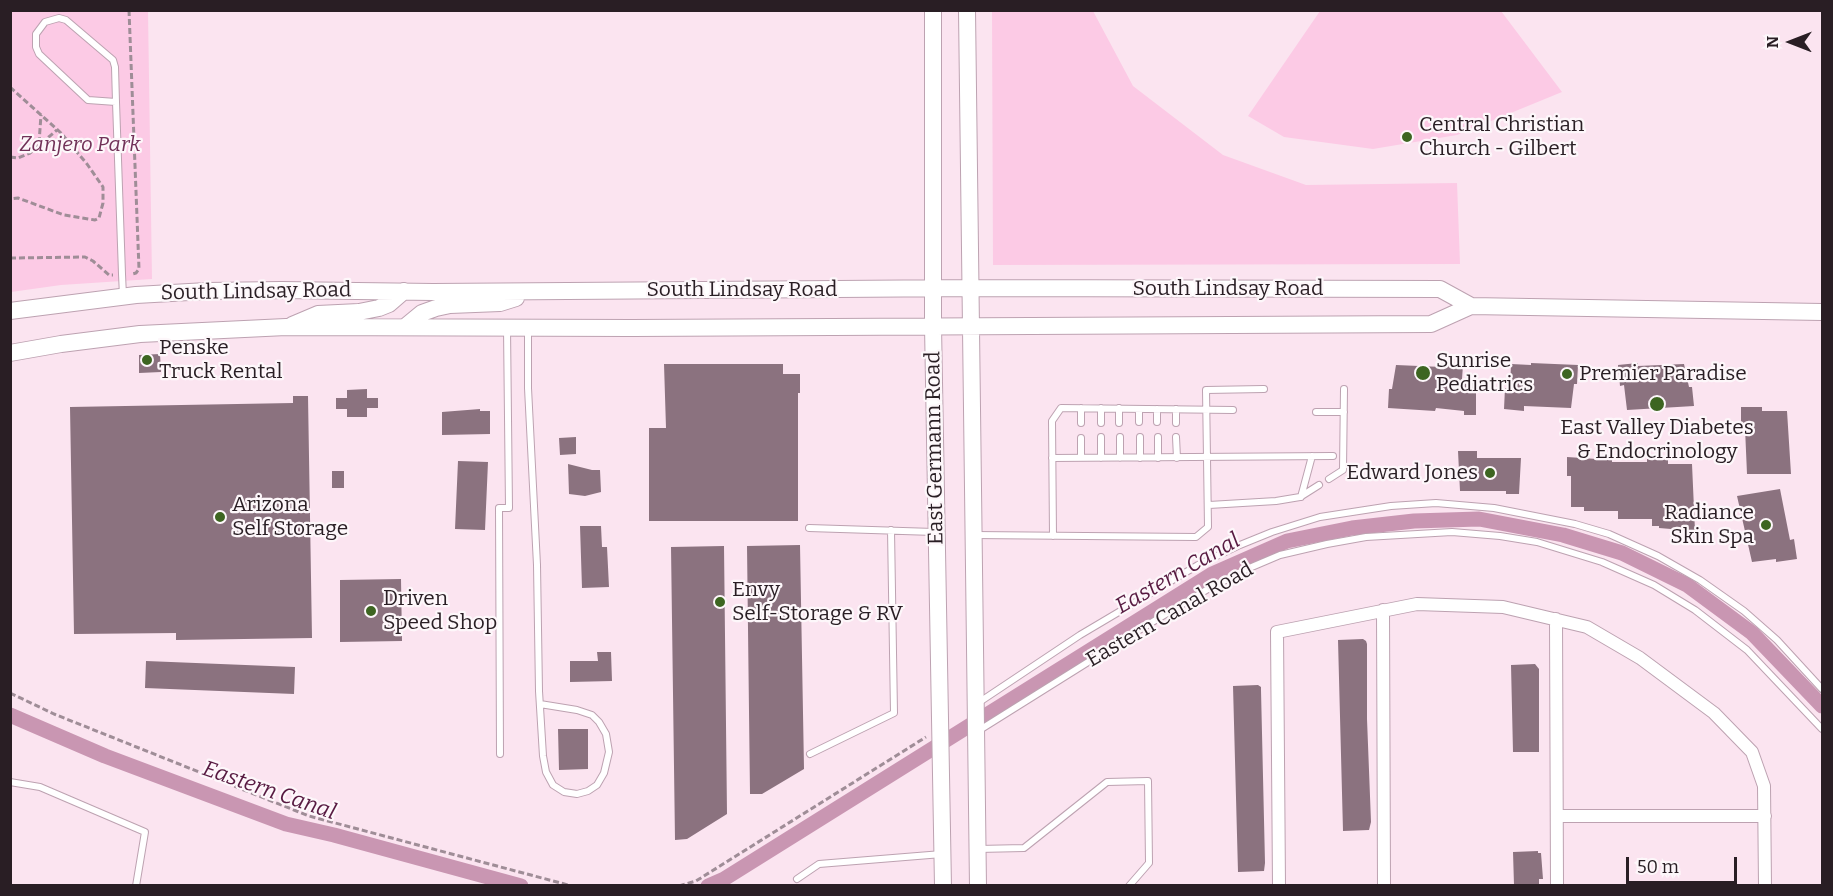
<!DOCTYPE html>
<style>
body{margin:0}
#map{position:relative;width:1833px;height:896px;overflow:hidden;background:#fbe4f0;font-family:Bitter,serif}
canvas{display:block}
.frame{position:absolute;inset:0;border:12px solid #291e24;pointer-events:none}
.north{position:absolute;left:1761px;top:12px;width:60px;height:60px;-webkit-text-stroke:4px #fdf7fa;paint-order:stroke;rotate:270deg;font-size:16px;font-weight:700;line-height:24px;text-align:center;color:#291e24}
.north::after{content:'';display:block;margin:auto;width:21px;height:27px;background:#291e24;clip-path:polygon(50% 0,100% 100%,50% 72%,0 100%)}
.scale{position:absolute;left:1626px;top:857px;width:111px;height:27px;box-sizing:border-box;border:3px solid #291e24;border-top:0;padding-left:8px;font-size:18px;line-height:21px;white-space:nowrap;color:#291e24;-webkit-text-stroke:4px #fdf7fa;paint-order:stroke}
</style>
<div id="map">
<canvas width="1833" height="896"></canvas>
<div class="frame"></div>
<div class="north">N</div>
<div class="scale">50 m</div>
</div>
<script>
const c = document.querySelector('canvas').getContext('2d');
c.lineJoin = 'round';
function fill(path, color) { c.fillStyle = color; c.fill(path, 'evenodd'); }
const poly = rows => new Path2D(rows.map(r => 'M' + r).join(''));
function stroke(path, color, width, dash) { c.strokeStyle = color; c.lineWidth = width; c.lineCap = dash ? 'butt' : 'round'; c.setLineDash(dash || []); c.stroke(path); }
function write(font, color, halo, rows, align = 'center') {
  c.font = font + ' Bitter,serif'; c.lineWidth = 4.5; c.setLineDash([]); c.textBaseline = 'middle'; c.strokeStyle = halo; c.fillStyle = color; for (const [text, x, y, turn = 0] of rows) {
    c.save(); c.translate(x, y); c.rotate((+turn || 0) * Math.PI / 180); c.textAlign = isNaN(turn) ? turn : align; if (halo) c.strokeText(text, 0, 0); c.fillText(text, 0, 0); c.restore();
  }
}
fill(poly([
 [10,11,148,11,152,279,61,285,11,292],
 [992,11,1093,11,1133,86,1223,155,1306,185,1457,183,1460,264,993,265],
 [1320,11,1501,11,1562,92,1457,135,1373,149,1284,137,1248,116]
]), '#fccae5');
stroke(poly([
 [10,715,105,756,286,824,334,835,521,886],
 [708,886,724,879,1212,574,1287,541,1352,528,1414,521,1479,519,1563,535,1622,553,1687,585,1752,633,1822,706]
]), '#c996b2', 15);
fill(poly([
 [160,354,161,372,139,373,139,355],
 [1443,363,1463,365,1462,379,1476,379,1476,415,1464,415,1464,411,1436,408,1435,411,1388,408,1389,389,1392,389,1396,365,1442,367],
 [1531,363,1578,365,1577,384,1574,384,1571,408,1524,406,1524,411,1504,409,1505,388,1510,388,1511,364,1531,365],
 [1638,363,1638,366,1684,364,1689,387,1692,387,1694,406,1627,410,1624,385,1620,386,1618,365],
 [664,364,783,364,783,374,800,374,800,393,798,393,798,521,649,521,649,428,666,428],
 [367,389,367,398,378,398,378,408,367,408,367,417,347,417,347,409,336,409,336,398,347,398,347,390],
 [293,396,308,396,312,638,176,640,176,633,74,634,70,407,293,403],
 [1741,407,1762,407,1762,411,1787,411,1791,474,1747,474,1745,428,1741,428],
 [480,409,480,411,490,411,490,434,442,435,442,412],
 [576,437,576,454,560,455,559,438],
 [1458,451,1477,451,1477,458,1521,458,1519,494,1506,494,1506,491,1460,491],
 [1567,457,1612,460,1612,462,1647,462,1647,459,1668,459,1668,464,1692,464,1695,531,1659,528,1659,526,1652,526,1652,519,1618,519,1618,511,1584,511,1584,507,1571,507,1571,476,1567,476],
 [458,461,488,462,485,530,455,529],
 [568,464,592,470,600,470,601,492,585,496,569,494],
 [332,471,344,471,344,488,332,488],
 [1780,489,1790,540,1794,539,1797,559,1776,562,1776,559,1752,562,1737,496],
 [580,526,601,526,602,547,607,547,609,587,582,588],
 [800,545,804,769,762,794,750,794,747,546],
 [724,546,727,814,687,839,675,840,671,547],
 [401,579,402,641,340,642,340,580],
 [1363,639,1366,641,1367,644,1367,719,1371,822,1369,830,1343,831,1338,640],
 [597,652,611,652,612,681,570,682,570,661,598,661],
 [146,661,295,667,294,694,145,688],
 [1535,664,1539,669,1539,752,1513,752,1511,665],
 [1258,685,1261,687,1261,690,1265,863,1264,871,1238,872,1233,686],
 [558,729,588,729,588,769,559,770],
 [1538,851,1538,853,1541,853,1543,879,1539,879,1539,885,1514,885,1513,852]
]), '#8b727f');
const lane = poly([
 [116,102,88,100,39,54,36,47,36,34,45,22,59,18,66,20,113,60,115,67,116,102,122,274,123,296],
 [528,328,528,388,537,565,539,691,543,756,546,772,553,785,564,792,577,794,588,791,597,785,604,773,609,752,606,734,599,722,592,715,577,710,540,704],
 [1081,408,1081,423],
 [1101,408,1101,423],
 [1119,408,1119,423],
 [1139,409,1139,422],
 [1157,409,1157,422],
 [1176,409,1176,423],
 [1316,412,1344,412],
 [1101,437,1101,458],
 [1120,437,1120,458],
 [1140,437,1140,458],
 [1158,437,1158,458],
 [1176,437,1177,458],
 [1081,438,1081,458],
 [1052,458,1333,456],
 [1329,479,1343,470,1344,389],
 [1301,497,1312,456],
 [1209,505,1276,501,1300,497,1319,485],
 [809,528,934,532],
 [974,535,1196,537,1208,527,1206,390,1264,389],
 [1053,536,1052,421,1061,408,1233,410],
 [978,703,1080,635,1198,565,1240,545,1272,532,1320,517,1391,506,1436,503,1494,508,1575,524,1609,534,1658,556,1700,580,1744,611,1777,640,1822,689],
 [978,731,1144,627,1208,589,1247,569,1280,555,1327,544,1366,537,1452,532,1500,536,1537,542,1602,562,1654,585,1695,610,1747,650,1822,729],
 [500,754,499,508,509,508,507,328],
 [810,754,894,713,891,530],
 [10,782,40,787,145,832,136,886],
 [978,849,1024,848,1107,782,1148,781,1149,863,1129,886],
 [797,879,819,864,942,854]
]);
const street = poly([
 [1383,610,1384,886],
 [1556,619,1557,886],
 [1557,816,1765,816],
 [1279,886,1277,632,1417,604,1503,607,1587,627,1640,658,1714,713,1752,752,1764,786,1765,886]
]);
const secondary = poly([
 [933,10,933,326,943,886],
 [967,10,978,886],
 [10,311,136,295,207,291,281,290,433,292,971,288,1440,289,1471,306],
 [292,325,318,314,359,312,379,308,389,304,404,291],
 [405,327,422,313,436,308,450,305,500,303,516,298],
 [10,353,61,344,140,334,286,327,632,328,1431,324,1471,306,1822,312]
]);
stroke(lane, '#bda2b1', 8);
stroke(street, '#bda2b1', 14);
stroke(secondary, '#bda2b1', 18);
stroke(poly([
 [129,10,139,269,136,273,132,274],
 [10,87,61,133,87,164,103,187,103,203,99,218,95,220,64,215,18,198,10,199],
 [39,143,41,115],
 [10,157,18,158,30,153,57,130],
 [10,258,85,257,93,261,109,275,113,275],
 [10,693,54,714,309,816,572,886],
 [679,886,696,881,926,737]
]), '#9f8d97', 3, [6, 3]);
stroke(lane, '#fff', 6);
stroke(street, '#fff', 12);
stroke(secondary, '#fff', 16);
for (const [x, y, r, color] of [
 [1407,137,6,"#3d6521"],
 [147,360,6,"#3d6521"],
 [1423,373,8,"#3d6521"],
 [1567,374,6,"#3d6521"],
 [1657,404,8,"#3d6521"],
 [1490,473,6,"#3d6521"],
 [220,517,6,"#3d6521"],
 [1766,525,6,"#3d6521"],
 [720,602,6,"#3d6521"],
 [371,611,6,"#3d6521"]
]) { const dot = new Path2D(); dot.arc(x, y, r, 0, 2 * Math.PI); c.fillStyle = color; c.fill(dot); stroke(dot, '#fdf7fa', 2); }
write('21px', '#291e24', '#fdf7fa', [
 ["Central Christian",1419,125],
 ["Church - Gilbert",1419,149],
 ["Penske",159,348],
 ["Truck Rental",159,372],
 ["Sunrise",1436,361],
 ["Pediatrics",1436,385],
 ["Premier Paradise",1579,374],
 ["East Valley Diabetes",1657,428,"center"],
 ["& Endocrinology",1657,452,"center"],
 ["Edward Jones",1478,473,"right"],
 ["Arizona",232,505],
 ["Self Storage",232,529],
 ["Radiance",1754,513,"right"],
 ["Skin Spa",1754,537,"right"],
 ["Envy",732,590],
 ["Self-Storage & RV",732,614],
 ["Driven",383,599],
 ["Speed Shop",383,623]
], 'left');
write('italic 21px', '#713158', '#fdf7fa', [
 ["Zanjero Park",80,145]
]);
write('21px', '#291e24', '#fdf7fa', [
 ["South Lindsay Road",1228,289],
 ["South Lindsay Road",742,290],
 ["South Lindsay Road",256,292,-1],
 ["East Germann Road",935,448,-91],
 ["Eastern Canal Road",1170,615,-30]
]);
write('italic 22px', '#571a41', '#fdf7fa', [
 ["Eastern Canal",1178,574,-30],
 ["Eastern Canal",269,791,19]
]);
</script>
